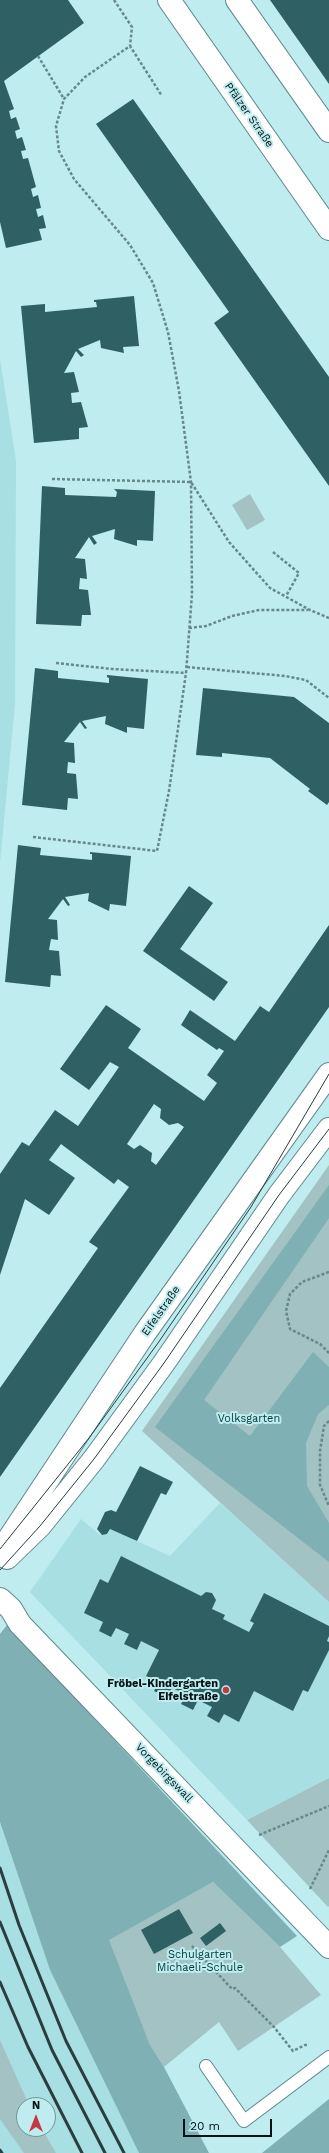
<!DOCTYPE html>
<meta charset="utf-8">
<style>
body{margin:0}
#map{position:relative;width:329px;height:2153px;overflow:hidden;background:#beecef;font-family:"Work Sans",sans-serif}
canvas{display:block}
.north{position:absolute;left:16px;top:2097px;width:40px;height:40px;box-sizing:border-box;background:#beecef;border:1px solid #739497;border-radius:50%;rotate:0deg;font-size:11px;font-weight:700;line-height:16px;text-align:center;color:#021112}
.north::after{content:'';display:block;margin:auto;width:14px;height:18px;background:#c63741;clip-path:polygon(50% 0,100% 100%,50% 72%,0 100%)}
.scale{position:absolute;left:183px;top:2119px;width:89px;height:18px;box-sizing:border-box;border:2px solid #021112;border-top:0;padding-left:5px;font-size:12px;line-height:14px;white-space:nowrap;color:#021112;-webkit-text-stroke:3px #beecef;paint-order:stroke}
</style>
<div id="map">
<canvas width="329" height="2153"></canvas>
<div class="north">N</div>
<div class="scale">20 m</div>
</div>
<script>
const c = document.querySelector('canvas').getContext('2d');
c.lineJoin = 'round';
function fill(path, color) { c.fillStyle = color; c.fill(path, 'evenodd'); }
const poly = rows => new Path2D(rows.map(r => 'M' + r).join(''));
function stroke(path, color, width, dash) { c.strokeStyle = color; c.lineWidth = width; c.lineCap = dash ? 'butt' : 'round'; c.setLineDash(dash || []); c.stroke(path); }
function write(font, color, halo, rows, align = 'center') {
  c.font = font + ' "Work Sans",sans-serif'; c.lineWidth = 4; c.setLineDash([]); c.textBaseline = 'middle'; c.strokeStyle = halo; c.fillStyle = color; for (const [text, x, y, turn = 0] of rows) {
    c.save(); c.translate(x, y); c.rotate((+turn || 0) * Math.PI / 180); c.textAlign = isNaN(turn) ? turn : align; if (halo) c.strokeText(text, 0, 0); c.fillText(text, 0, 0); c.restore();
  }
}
fill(poly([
 [0,359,16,461,15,704,0,863],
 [220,1503,329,1602,329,1778,247,1820,30,1592,81,1519,100,1535,108,1534,110,1529,170,1556],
 [0,1822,50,1970,139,2153,0,2153],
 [24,2105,48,2105,48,2129,24,2129]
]), '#a8dfe3');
fill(poly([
 [250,494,265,520,247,530,232,505],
 [329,1165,329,1602,142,1431],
 [329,1778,329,1906,328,1907,247,1820],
 [213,1882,280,1947,321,1995,238,2051,219,2022,164,2067,149,2043,99,1945],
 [0,2040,29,2105,24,2105,24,2129,42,2129,56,2153,24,2153,0,2119]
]), '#a2c2c4');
fill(poly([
 [329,1185,329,1218,204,1400,250,1436,313,1352,329,1367,329,1405,318,1414,306,1443,307,1486,329,1523,329,1562,155,1427],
 [7,1625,297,1936,280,1947,213,1882,109,1940,149,2043,164,2067,209,2153,139,2153,50,1970,0,1822,0,1634],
 [329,2099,329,2153,262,2153]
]), '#7eb0b4');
fill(poly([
 [0,0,68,0,84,23,4,81,14,109,9,111,11,119,16,117,20,129,15,131,17,139,22,137,26,150,21,151,23,159,28,158,36,187,31,189,33,197,38,195,41,208,36,209,38,217,43,215,46,228,39,229,42,240,6,248,0,222],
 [270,0,329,0,329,84,320,71],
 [133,99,329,377,329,486,214,323,229,312,96,124],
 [134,296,139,346,123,347,124,353,101,348,100,340,78,349,84,355,81,357,76,351,64,373,74,372,79,392,71,393,72,403,81,402,88,427,79,428,79,439,34,443,21,306,45,304,45,312,97,307,96,302,94,302,94,300],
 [42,486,65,488,65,495,116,497,117,492,114,489,155,491,153,541,137,540,137,546,114,539,115,529,92,536,97,543,94,545,89,537,75,558,85,559,87,579,80,578,79,589,88,590,91,615,82,615,81,626,36,624],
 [35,668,58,671,58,678,109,683,109,678,107,677,107,675,148,679,144,729,127,727,127,733,105,724,106,716,82,721,87,728,85,729,80,722,64,742,74,743,75,763,68,762,67,773,76,774,78,799,68,798,67,810,22,805],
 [203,688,294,697,329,723,329,802,327,805,308,791,310,789,270,758,222,753,222,757,196,755],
 [18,845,41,848,40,855,92,860,92,854,90,854,90,852,131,856,126,906,110,904,109,911,88,901,89,893,65,897,70,905,68,906,63,899,48,919,57,920,58,940,51,939,49,950,59,951,61,976,51,975,50,987,5,982],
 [189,886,213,903,180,949,228,982,214,1001,143,951],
 [329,925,329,1007,0,1477,0,1388,98,1248,89,1242,129,1187,118,1179,114,1184,61,1144,49,1160,75,1178,49,1215,25,1199,0,1275,0,1174,22,1142,29,1146,55,1110,78,1126,119,1067,110,1062,89,1090,60,1069,106,1005,141,1029,128,1048,204,1101,217,1083,207,1075,224,1051,219,1048,217,1050,181,1025,190,1010,235,1041,260,1006,269,1012],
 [154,1104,161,1109,160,1118,169,1125,178,1123,184,1127,156,1165,151,1161,152,1153,140,1145,134,1149,127,1144],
 [140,1466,173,1482,166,1495,161,1493,137,1541,110,1529,107,1534,102,1535,97,1529,105,1512,111,1510,116,1512],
 [121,1556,201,1596,206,1592,212,1593,216,1600,212,1609,225,1615,223,1619,249,1632,254,1623,250,1621,264,1593,329,1626,329,1636,327,1641,329,1642,329,1650,308,1692,303,1690,293,1711,254,1691,239,1722,224,1714,219,1723,207,1716,212,1707,198,1700,193,1710,181,1704,186,1694,172,1688,167,1697,154,1691,159,1682,146,1676,159,1650,141,1641,137,1650,124,1644,129,1634,116,1628,111,1637,99,1631,103,1622,84,1613,100,1579,108,1583],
 [179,1909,193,1933,154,1954,141,1930],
 [220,1923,226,1931,206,1946,200,1938]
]), '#2f6064');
const lane = poly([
 [206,2066,244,2121,329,2057]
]);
const street = poly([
 [169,0,329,229],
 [237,0,329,131],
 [0,1599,11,1609,20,1624,329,1947]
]);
const secondary = poly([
 [0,1552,145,1333,329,1074],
 [7,1558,40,1526,94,1459,164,1363,279,1195,329,1129]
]);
stroke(lane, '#5e898c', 14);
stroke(street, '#5e898c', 24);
stroke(secondary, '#5e898c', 24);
stroke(poly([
 [114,0,132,27,130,46],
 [38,56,64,99],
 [52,479,191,482,229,542,270,588,310,610,329,618],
 [273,552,299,573,286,596],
 [189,628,206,626,232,616,259,610,308,610],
 [56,663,112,669,186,673],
 [187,667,285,676,306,680,329,698],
 [33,837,157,851,169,791,186,673,192,594,191,482,179,391,168,332,153,283,130,245,74,179,59,151,56,126,64,99,85,77,130,46,162,96],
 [329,1272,302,1282,290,1294,286,1311,290,1329,320,1344,329,1353],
 [329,1421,324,1426,320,1451,320,1485,329,1506],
 [259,1835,329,1806],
 [310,1889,329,1850],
 [192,1946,232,1989,235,1988,274,2027,293,2051,305,2045,309,2045]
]), '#68888a', 2.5, [3, 2]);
stroke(lane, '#fff', 12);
stroke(street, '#fff', 22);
stroke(secondary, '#fff', 22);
stroke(poly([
 [0,1549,89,1438,158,1343,251,1207,329,1074],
 [0,1570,40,1526,94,1459,164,1363,279,1195,329,1129]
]), '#293e3f', 1);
stroke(poly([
 [0,1868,19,1925,66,2041,124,2153],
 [0,1922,52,2050,105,2153],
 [0,1982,28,2047,82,2153],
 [0,2150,2,2153]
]), '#293e3f', 3);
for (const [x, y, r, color] of [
 [226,1690,4,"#c63741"]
]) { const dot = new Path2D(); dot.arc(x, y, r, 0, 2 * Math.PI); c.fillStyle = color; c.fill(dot); stroke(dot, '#beecef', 1.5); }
write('11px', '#021112', '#beecef', [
 ["Pfälzer Straße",249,115,55],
 ["Eifelstraße",161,1311,-55],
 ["Vorgebirgswall",164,1773,46]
]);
write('11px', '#05383b', '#beecef', [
 ["Volksgarten",249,1419],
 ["Schulgarten",200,1955],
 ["Michaeli-Schule",200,1968]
]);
write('bold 11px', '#021112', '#beecef', [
 ["Fröbel-Kindergarten",218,1684],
 ["Eifelstraße",218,1697]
], 'right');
</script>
